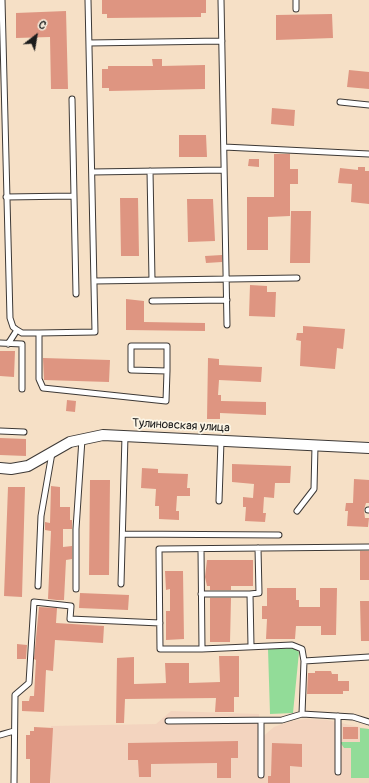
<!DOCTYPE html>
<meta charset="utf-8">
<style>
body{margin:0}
#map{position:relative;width:369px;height:783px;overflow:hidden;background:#f6e0c6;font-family:Pangolin,sans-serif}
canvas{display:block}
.north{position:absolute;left:16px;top:16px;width:40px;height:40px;-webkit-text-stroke:3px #fcf5e5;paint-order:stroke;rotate:31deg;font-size:11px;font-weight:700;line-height:16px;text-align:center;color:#1c1c1c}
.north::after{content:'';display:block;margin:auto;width:14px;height:18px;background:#1c1c1c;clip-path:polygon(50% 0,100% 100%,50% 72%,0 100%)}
</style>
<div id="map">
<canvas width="369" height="783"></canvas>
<div class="north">С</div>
</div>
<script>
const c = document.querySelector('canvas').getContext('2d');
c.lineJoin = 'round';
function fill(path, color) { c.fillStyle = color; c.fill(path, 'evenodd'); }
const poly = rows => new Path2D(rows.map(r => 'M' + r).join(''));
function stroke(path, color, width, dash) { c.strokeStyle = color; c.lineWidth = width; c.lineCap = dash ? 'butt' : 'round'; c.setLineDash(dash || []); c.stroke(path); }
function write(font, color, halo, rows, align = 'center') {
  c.font = font + ' Pangolin,sans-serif'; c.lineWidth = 3.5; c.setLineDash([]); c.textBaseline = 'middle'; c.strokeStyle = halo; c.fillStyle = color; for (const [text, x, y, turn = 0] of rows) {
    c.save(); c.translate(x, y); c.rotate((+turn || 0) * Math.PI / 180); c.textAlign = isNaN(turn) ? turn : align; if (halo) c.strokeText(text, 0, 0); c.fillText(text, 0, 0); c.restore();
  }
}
fill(poly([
 [171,711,259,714,260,739,274,727,291,721,307,719,327,720,369,729,369,783,51,783,51,726,156,724]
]), '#f3d4bf');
fill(poly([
 [293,648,299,652,293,713,270,714,268,649],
 [360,728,369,729,369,778,351,778,351,748,344,748,340,742,360,742]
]), '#92dc98');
fill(poly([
 [102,0,206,0,206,13,201,13,201,17,107,18,107,14,102,14],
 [66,11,68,89,51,89,50,37,16,38,16,13],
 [332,14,333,38,276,40,276,15],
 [152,59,162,59,162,66,205,65,205,89,109,91,109,88,102,88,102,69,108,69,108,66,153,66],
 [349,70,369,72,369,89,347,87],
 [272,108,295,110,294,126,271,124],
 [179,135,206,135,207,157,179,157],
 [274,154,290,154,290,169,298,169,298,184,290,184,290,216,268,217,268,250,247,250,247,197,274,197],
 [249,159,259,159,259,167,248,166],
 [358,167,365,167,365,171,369,171,369,204,351,202,352,184,338,183,340,168,358,170],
 [120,198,138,198,139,256,121,256],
 [187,199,213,199,215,241,188,242],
 [291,211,311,211,310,263,290,263],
 [222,255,222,262,206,263,205,256],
 [250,285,267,286,267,292,276,292,275,317,249,316],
 [126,299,144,301,144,322,205,323,205,331,126,330],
 [303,326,345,329,343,349,337,348,335,369,300,366,301,341,296,340,297,333,303,333],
 [0,351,15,351,14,377,0,376],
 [43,358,110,360,109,382,44,380],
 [208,358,219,359,219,365,262,367,261,382,219,380,218,395,221,395,221,401,266,402,266,415,220,413,220,419,207,419],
 [67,400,76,401,75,412,66,411],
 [0,438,26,439,26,456,0,455],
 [232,464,291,466,290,483,275,483,274,498,264,497,263,513,266,513,265,522,245,521,246,507,243,507,243,497,253,498,254,484,232,482],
 [142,468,158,469,158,473,188,474,187,488,190,488,190,496,177,496,176,511,179,511,179,520,159,519,159,506,155,506,156,489,141,488],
 [354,479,369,480,369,503,366,503,364,510,365,518,369,518,368,527,347,526,348,511,345,511,346,503,353,503],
 [90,480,110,480,109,575,89,575],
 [51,486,60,487,60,507,70,507,70,520,72,520,72,529,63,529,63,547,72,546,72,559,66,560,64,600,57,600,48,599,51,531,45,530,45,522,50,523],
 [8,487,25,487,22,597,4,596],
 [360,551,369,551,369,580,360,580],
 [207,560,253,560,253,586,231,586,231,590,210,590,210,586,207,586,205,577],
 [165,571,183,571,184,639,166,640,166,611,170,611,170,589,166,590],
 [267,588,296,588,296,600,299,600,299,607,320,607,320,588,337,588,336,635,321,635,321,626,296,626,295,639,266,639,267,619,262,619,262,606,267,606],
 [80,593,129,595,128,610,79,608],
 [210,598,231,598,230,642,210,642],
 [360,601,369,601,369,641,361,641],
 [39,607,57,608,56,623,104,626,103,643,55,640,53,671,46,670,44,712,22,711,22,701,29,701,30,696,34,696,36,660,34,659],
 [17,644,27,645,26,659,17,659],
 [219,656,239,656,239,697,234,697,234,712,215,712,216,698,125,699,124,723,116,723,117,658,134,657,134,684,166,683,165,663,189,663,189,683,220,682],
 [315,671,331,671,332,674,338,674,338,681,349,681,349,691,343,691,343,694,307,694,308,673,315,673],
 [34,727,53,728,50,783,30,783,30,759,26,759,26,735,30,735,30,731,34,731],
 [343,727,358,727,358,739,343,739],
 [238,741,238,758,231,758,231,778,217,778,217,763,151,764,151,777,139,777,138,760,128,760,128,743],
 [272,743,302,744,302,767,290,766,290,783,268,783,268,776,271,776]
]), '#de9581');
const lane = poly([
 [2,0,10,318,13,327,17,330,22,333,39,333,95,332,88,0],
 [221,0,227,325],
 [296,0,296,9],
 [89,43,222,41],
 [72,99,76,294],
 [340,102,369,105],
 [224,147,369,154],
 [150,171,152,280],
 [92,172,224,170],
 [6,197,74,196],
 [94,281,297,278],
 [152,301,227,300],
 [39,333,39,379,43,388,166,401,167,371,167,346,131,346,131,370,167,371],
 [0,343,22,344,22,389],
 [8,344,17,330],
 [0,431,24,432],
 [219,501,221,441],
 [368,510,369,510],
 [297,511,314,489,315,446],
 [123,534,279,535],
 [201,549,202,649,292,645,302,649,304,661],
 [121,584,125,436],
 [38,586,41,516,52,453],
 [76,589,76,529,82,439],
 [201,594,250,594],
 [251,646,250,594,259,593,258,548],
 [202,649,160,649,159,549,369,547],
 [369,657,304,661,302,714,353,717,369,722],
 [338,716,338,772],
 [168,721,282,720,302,714],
 [261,721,261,775],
 [0,735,14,731],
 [14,783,15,695,29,683,34,602,71,606,70,619,160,623]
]);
const street = poly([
 [0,468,11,469,28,466,70,442,103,435,369,448]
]);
stroke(lane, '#3d3936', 7);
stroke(street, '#3d3936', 12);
stroke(lane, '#fff', 5);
stroke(street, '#fff', 10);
write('12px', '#1c1c1c', '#fcf5e5', [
 ["Тулиновская улица",181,426,3]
]);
</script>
